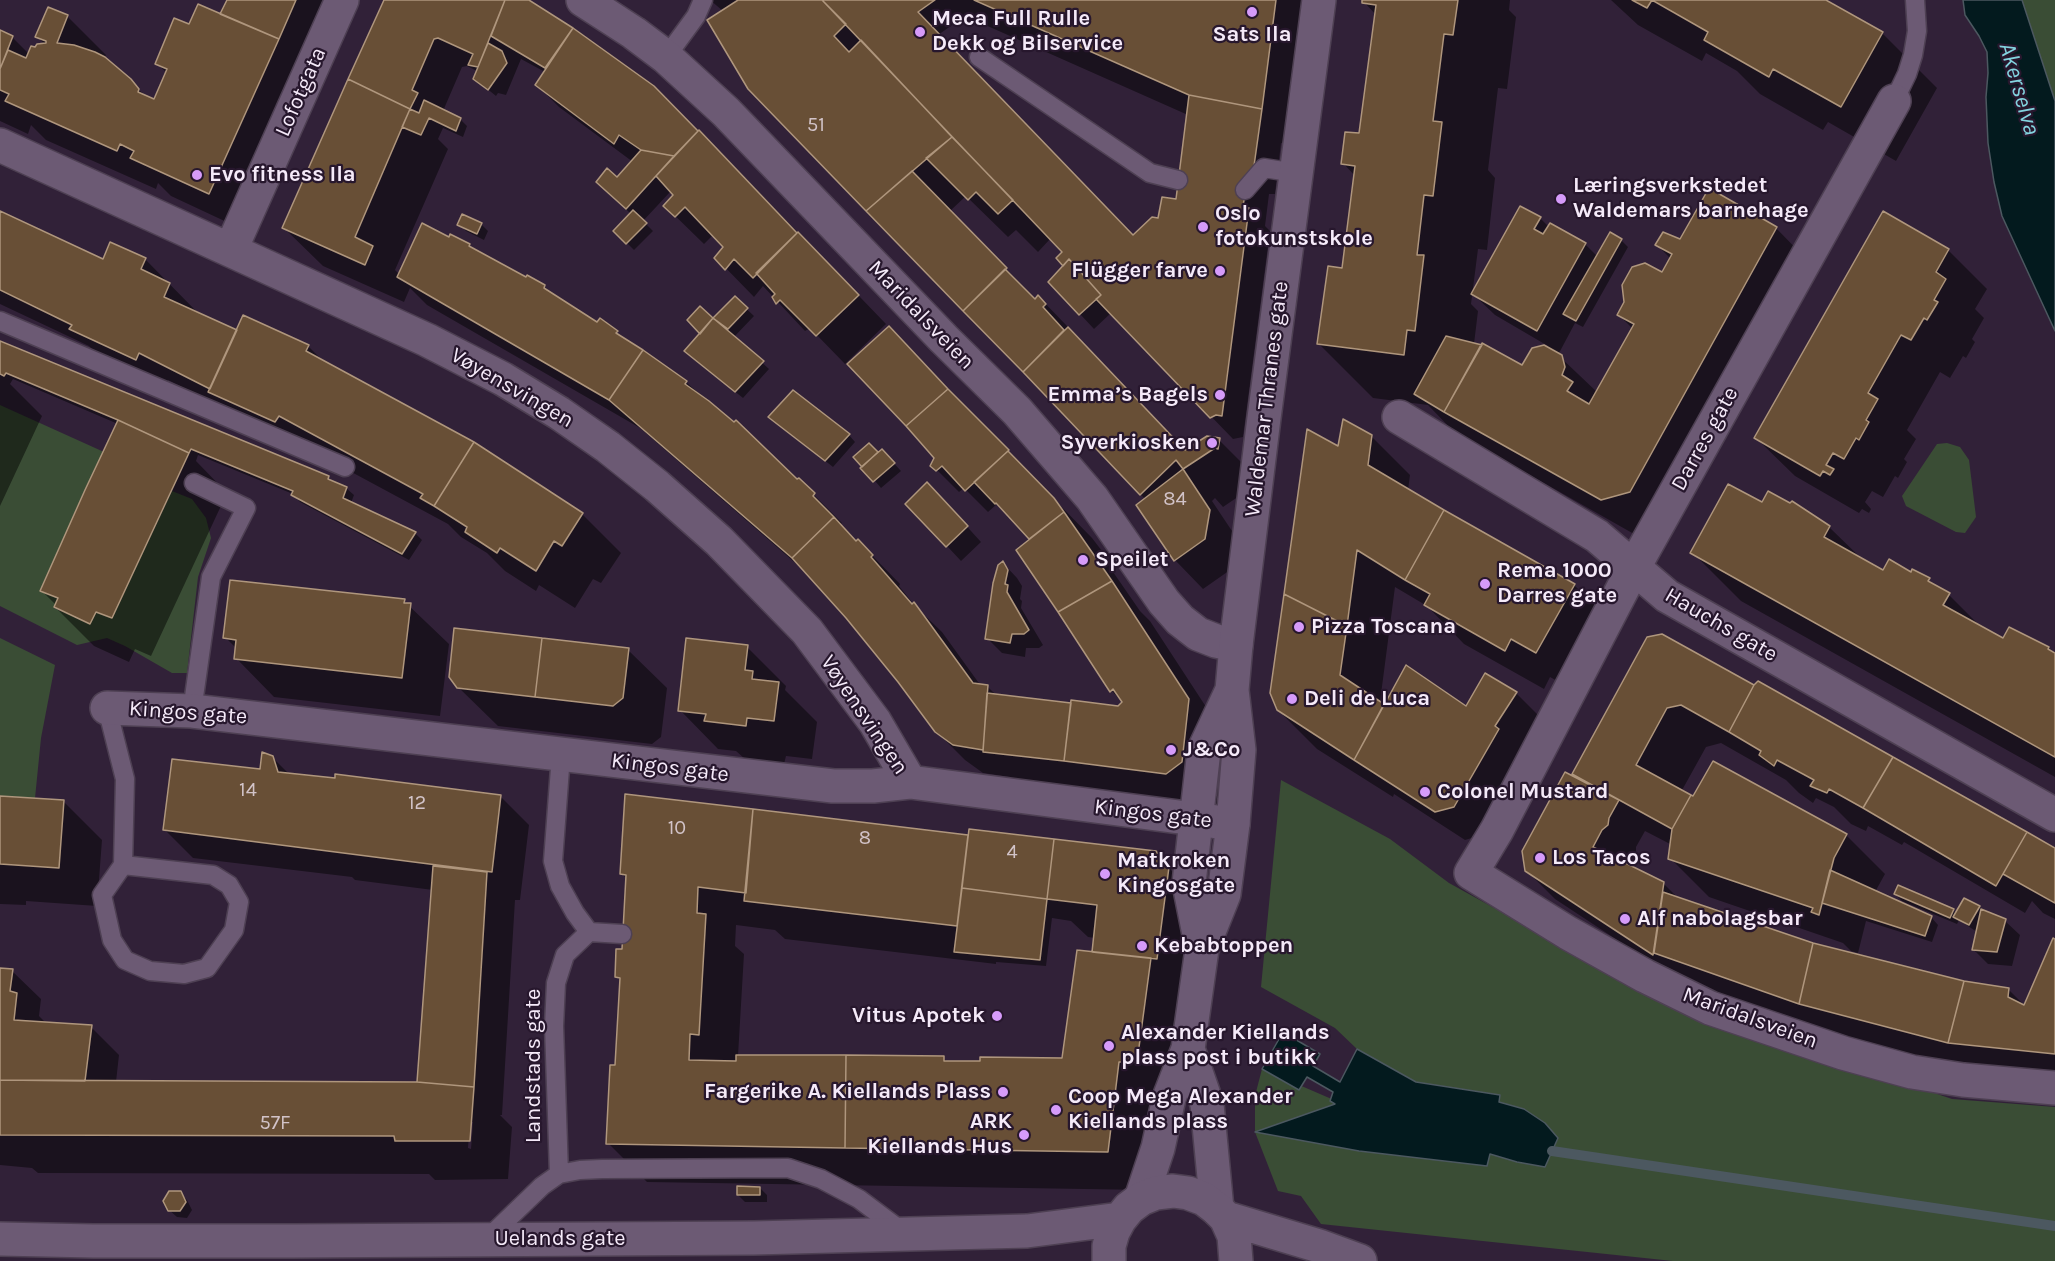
<!DOCTYPE html>
<meta charset="utf-8">
<style>
body{margin:0}
canvas{display:block;background:#312138}
</style>
<canvas width="2055" height="1261"></canvas>
<script>
const c = document.querySelector('canvas').getContext('2d');
c.lineJoin = 'round';
function fill(path, color) { c.fillStyle = color; c.fill(path, 'evenodd'); }
const poly = rows => new Path2D(rows.map(r => 'M' + r).join(''));
function stroke(path, color, width, dash) { c.strokeStyle = color; c.lineWidth = width; c.lineCap = dash ? 'butt' : 'round'; c.setLineDash(dash || []); c.stroke(path); }
function write(font, color, halo, rows, align = 'center') {
  c.font = font + ' Karla,sans-serif'; c.lineWidth = 4.5; c.setLineDash([]); c.textBaseline = 'middle'; c.strokeStyle = halo; c.fillStyle = color; for (const [text, x, y, turn = 0] of rows) {
    c.save(); c.translate(x, y); c.rotate((+turn || 0) * Math.PI / 180); c.textAlign = isNaN(turn) ? turn : align; if (halo) c.strokeText(text, 0, 0); c.fillText(text, 0, 0); c.restore();
  }
}
fill(poly([
 [2022,0,2055,0,2055,101],
 [0,405,104,452,73,516,74,517,41,591,58,598,54,608,90,624,96,612,112,618,172,491,192,499,206,518,211,538,198,577,187,673,172,673,125,646,107,638,77,645,0,606],
 [1947,443,1960,447,1969,460,1976,517,1965,533,1956,532,1906,506,1902,496,1937,444],
 [0,638,55,665,41,738,35,798,0,796],
 [1281,780,1390,839,1449,883,1534,930,1697,1013,1952,1099,2055,1107,2055,1261,1673,1261,1321,1224,1301,1196,1278,1191,1255,1132,1255,1096,1262,1069,1487,1166,1489,1154,1517,1162,1545,1166,1558,1138,1524,1109,1498,1102,1499,1095,1416,1082,1392,1070,1357,1049,1335,1028,1261,987]
]), '#3a4d35');
const water = poly([
 [1963,0,2022,0,2055,101,2055,331,2002,216,1994,182,1988,143,1986,97,1988,73,1987,52,1979,36,1965,15,1963,0],
 [1283,1032,1320,1054,1313,1066,1340,1082,1357,1049,1416,1082,1500,1095,1499,1102,1524,1109,1545,1123,1558,1138,1545,1167,1517,1162,1490,1154,1487,1166,1359,1151,1255,1132,1335,1104,1330,1101,1333,1092,1307,1077,1299,1090,1262,1069,1283,1032]
]);
fill(water, '#031a1e');
stroke(water, '#4c5860', 1.5);
fill(poly([
 [228,0,351,0,248,232,171,196,158,183,156,189,46,140,31,125,28,134,0,121,0,32,12,37,29,54,44,44,37,36,49,9,67,16,106,55,104,59,148,98,154,101,167,73,157,64,190,26,221,16],
 [385,0,526,0,572,30,653,88,728,160,886,324,845,364,810,328,805,331,763,286,754,297,716,258,725,247,713,235,704,244,665,206,675,195,671,191,643,221,653,231,634,250,615,231,631,214,598,182,618,179,633,162,559,107,537,85,545,72,521,59,506,95,498,93,496,96,475,79,478,72,475,70,467,66,462,67,443,111,460,119,467,126,463,137,443,128,438,139,448,149,395,270,399,274,450,239,469,245,476,252,526,279,527,277,545,287,556,298,598,324,600,320,625,340,686,382,797,481,799,480,842,523,840,525,856,542,858,541,900,584,899,586,916,607,942,632,981,686,987,686,996,695,1072,705,1119,707,1123,703,1112,691,1059,611,1032,539,997,504,988,512,964,488,959,492,931,464,971,414,1092,538,1102,551,1100,553,1140,611,1150,621,1227,739,1220,801,1206,812,1023,790,1010,777,983,773,965,760,936,731,900,681,847,617,808,574,640,428,427,305,410,288,404,302,323,266,284,228],
 [710,0,1319,0,1300,147,1281,143,1275,194,1269,194,1265,226,1270,231,1243,437,1233,439,1111,313,1094,329,1080,314,1065,266,1064,252,1051,238,1038,252,1016,230,1008,237,966,196,950,211,1036,300,1039,297,1067,326,1186,451,1219,440,1257,478,1254,486,1223,507,1215,498,1212,501,1238,540,1233,568,1203,589,1175,560,1139,506,1146,500,1024,371,723,11],
 [965,16,1188,115,1178,200,1160,219,1133,236,938,35],
 [1364,0,1510,0,1509,10,1516,17,1507,89,1498,88,1488,170,1495,178,1487,250,1478,249,1471,304,1478,311,1474,344,1522,367,1533,350,1548,346,1495,315,1473,294,1540,218,1549,227,1585,244,1597,256,1610,234,1621,240,1628,247,1583,327,1575,323,1558,355,1597,392,1633,329,1619,315,1663,274,1671,259,1657,245,1776,228,1814,267,1641,538,1454,432,1428,405,1373,398,1319,344,1343,269,1355,176,1343,163,1360,135,1376,15,1364,2],
 [1611,0,1823,0,1883,34,1937,88,1896,161,1828,122,1823,130,1760,94,1737,71,1706,53,1702,61,1638,25],
 [0,213,103,261,145,259,198,313,237,332,308,346,325,363,474,443,582,514,621,553,601,583,593,579,575,608,539,585,536,591,505,571,487,553,461,537,448,524,318,454,168,380,165,387,100,357,89,346,0,304],
 [459,224,481,224,488,231,484,240,466,231],
 [1948,250,1987,289,1975,309,1984,318,1972,339,1975,342,1966,358,1963,356,1950,378,1940,372,1907,430,1916,439,1904,459,1907,462,1898,478,1895,476,1883,497,1872,491,1865,502,1871,509,1869,513,1862,509,1859,513,1795,476,1756,438],
 [735,298,754,316,734,337,769,369,743,398,693,358,702,334],
 [0,343,328,478,333,482,346,488,354,495,351,503,415,533,422,540,409,560,300,502,293,494,198,455,196,461,227,493,151,656,135,649,129,662,94,646,55,607,56,605,42,591,118,424,13,379,10,384,42,416,0,506],
 [770,417,849,435,855,442,833,467],
 [1371,436,1410,475,1408,490,1574,585,1613,623,1575,691,1550,677,1544,689,1464,644,1427,606,1395,587,1380,702,1385,706,1467,708,1486,675,1516,693,1545,722,1482,835,1465,840,1394,794,1393,797,1317,749,1278,710,1339,448],
 [869,445,878,454,889,458,901,471,881,488,855,457],
 [942,499,981,542,961,561,947,546],
 [1762,504,1829,527,1863,560,1883,572,1911,574,1929,580,1937,588,1949,595,1983,629,2003,640,2009,629,2049,648,2055,655,2055,777,1741,601,1692,552],
 [1003,563,1017,578,1022,586,1020,599,1022,601,1021,608,1043,645,1039,648,1026,648,1025,657,1002,653,987,638],
 [404,601,449,644,440,716,274,697,236,658,237,649,225,637],
 [1648,638,1892,758,2055,850,2055,919,2043,913,2032,901,2025,913,1904,842,1902,845,1868,826,1866,831,1851,824,1834,807,1816,798,1813,803,1799,793,1786,780,1721,743,1706,747,1681,792,1693,798,1846,835,1885,874,1875,892,1931,917,1938,925,1932,942,1866,921,1858,953,1851,951,1843,943,1709,897,1670,858,1672,845,1645,831,1636,847,1636,853,1627,864,1663,883,1679,899,1813,944,1963,983,2008,989,2025,1006,2055,940,2055,1088,1839,1042,1681,982,1555,899,1526,870,1580,780,1573,774],
 [747,647,786,686,785,690,817,722,812,759,786,756,784,764,745,759,736,751,718,749,680,710],
 [628,650,667,688,661,737,652,744,498,726,458,687],
 [273,758,289,774,500,796,529,825,520,900,515,900,502,1115,500,1115,512,1127,508,1179,435,1180,429,1174,38,1173,32,1168,0,1165,0,969,12,971,41,999,39,1016,45,1022,91,1027,119,1055,116,1082,421,1084,433,890,355,880,352,877,193,858,164,829,261,771],
 [470,1122,473,1122,471,1149,468,1148],
 [0,797,63,801,102,840,97,906,26,901,26,905,0,904],
 [967,837,969,839,1155,853,1206,907,1146,1190,647,1182,608,1143,617,1067,621,981,617,977,623,951,627,879,622,874],
 [1052,918,1071,921,1088,937,1095,938,1093,953,1064,1059,948,1062,943,1058,738,1056,744,954,735,946,736,925,775,930,785,939,996,964,996,962,1046,966],
 [1895,894,1953,910,1957,914,1979,907,2005,921,2020,935,2012,966,1988,964,1973,949,1977,932,1959,920,1957,924,1902,901],
 [760,1188,767,1195,767,1202,745,1202,738,1195],
 [180,1193,187,1200,192,1210,187,1218,177,1217,169,1210]
]), '#0007');
stroke(poly([
 [1552,1151,2055,1226]
]), '#4c5860', 10);
const building = poly([
 [227,0,296,0,279,39,220,14,227,0],
 [384,0,505,0,478,67,468,65,473,54,438,38,434,39,412,90,418,93,410,109,348,79,384,0],
 [505,0,529,0,573,28,545,68,491,36,505,0],
 [738,0,822,0,846,24,834,36,849,52,861,40,952,137,866,211,748,89,707,20,738,0],
 [822,0,935,0,918,12,1133,235,1152,217,1158,218,1162,197,1176,199,1189,95,1262,109,1253,173,1248,173,1243,207,1249,208,1222,416,1216,415,1210,418,1096,299,1101,295,1069,259,1063,266,1056,258,1062,252,822,0],
 [974,0,1276,0,1262,109,1189,95,974,0],
 [1362,0,1458,0,1453,35,1444,34,1433,121,1442,122,1433,196,1424,195,1417,255,1424,255,1415,331,1407,330,1404,355,1317,344,1328,266,1342,268,1355,166,1341,164,1345,132,1359,133,1376,5,1362,3,1362,0],
 [1632,0,1826,0,1883,32,1841,107,1773,69,1769,77,1704,40,1708,32,1652,0,1647,8,1632,0],
 [198,4,279,39,209,194,130,158,134,151,120,144,117,151,5,101,9,94,0,90,0,69,8,50,26,58,31,46,35,47,37,44,46,43,46,41,35,37,48,7,68,15,57,43,74,45,95,52,105,57,131,79,139,89,138,92,154,99,167,69,155,64,174,18,189,24,198,4],
 [573,28,654,86,698,131,674,156,641,150,619,135,614,144,535,85,573,28],
 [0,30,13,36,0,69,0,30],
 [488,43,502,51,507,63,488,90,473,79,488,43],
 [348,79,410,109,355,237,373,246,365,265,282,228,348,79],
 [424,100,461,118,456,131,429,118,421,135,402,127,410,109,419,113,424,100],
 [699,130,797,233,753,278,734,259,725,270,714,258,723,247,685,207,675,217,663,206,673,195,656,176,699,130],
 [952,137,1013,200,998,214,976,192,968,200,926,158,952,137],
 [641,150,674,156,626,209,596,182,607,168,617,177,641,150],
 [912,171,1007,268,963,311,866,211,912,171],
 [1709,188,1777,227,1630,492,1601,500,1444,412,1482,343,1522,365,1532,348,1544,345,1562,355,1565,367,1562,375,1573,382,1567,391,1589,404,1634,324,1617,315,1624,302,1622,285,1632,267,1645,263,1662,272,1672,254,1655,245,1663,232,1680,239,1709,188],
 [1520,206,1541,217,1534,229,1543,234,1550,223,1586,243,1537,331,1471,294,1520,206],
 [633,210,647,223,626,244,613,231,633,210],
 [0,211,103,259,110,242,146,258,141,269,170,283,164,297,237,330,210,389,139,353,136,360,69,329,72,325,0,290,0,211],
 [1883,211,1949,249,1936,272,1946,279,1934,300,1938,302,1927,320,1924,318,1911,340,1901,335,1868,393,1878,399,1866,420,1869,422,1859,440,1856,438,1844,459,1833,453,1826,465,1834,469,1830,475,1823,471,1820,476,1754,438,1883,211],
 [462,214,482,223,477,234,457,225,462,214],
 [422,223,449,237,450,234,470,244,469,246,526,277,527,275,545,285,544,288,597,322,600,318,618,331,616,333,643,350,609,400,397,277,422,223],
 [798,232,859,295,816,336,780,300,776,304,772,297,775,294,756,273,798,232],
 [1610,232,1622,239,1576,321,1563,314,1610,232],
 [1069,259,1101,295,1079,315,1048,282,1069,259],
 [1005,269,1035,299,1038,295,1046,304,1043,307,1064,330,1023,372,963,311,1005,269],
 [735,296,748,308,728,329,713,318,735,296],
 [700,306,713,318,700,334,687,320,700,306],
 [243,315,309,345,306,351,474,442,434,506,420,498,423,494,279,416,275,422,208,392,243,315],
 [713,318,764,361,735,392,684,351,713,318],
 [889,326,948,389,906,426,847,364,889,326],
 [1068,327,1185,450,1207,436,1220,438,1218,449,1215,448,1183,469,1176,460,1140,495,1023,372,1068,327],
 [1446,336,1482,345,1444,412,1414,394,1446,336],
 [0,341,329,476,328,479,347,487,343,498,416,532,402,554,291,495,293,491,191,449,189,453,118,420,6,373,4,376,0,374,0,341],
 [643,350,687,381,685,384,709,401,734,422,736,420,797,479,799,478,815,493,813,496,834,517,792,558,609,400,643,350],
 [948,389,1009,450,965,491,942,466,936,471,930,466,934,458,906,426,948,389],
 [793,390,850,434,825,461,768,417,793,390],
 [1343,419,1372,435,1368,465,1444,510,1405,580,1357,550,1347,626,1284,594,1307,429,1338,446,1343,419],
 [118,420,189,453,112,618,96,612,90,624,54,607,58,598,40,591,85,490,118,420],
 [474,442,583,513,562,546,554,541,536,571,500,548,497,553,465,532,467,527,434,506,474,442],
 [869,443,878,452,862,467,853,457,869,443],
 [882,449,895,463,873,482,860,468,882,449],
 [1008,451,1054,498,1064,512,1029,539,996,503,995,504,974,482,1008,451],
 [1183,469,1210,510,1205,539,1174,561,1136,505,1183,469],
 [927,482,968,526,946,547,905,504,927,482],
 [1728,484,1762,502,1768,491,1790,503,1792,501,1830,526,1824,537,1883,570,1889,559,1911,572,1912,569,1930,578,1928,581,1950,593,1943,605,2003,638,2009,627,2049,647,2048,649,2055,653,2055,757,1690,553,1728,484],
 [1444,510,1575,584,1536,653,1511,639,1505,651,1424,605,1430,594,1405,580,1444,510],
 [1064,512,1112,581,1058,612,1016,550,1064,512],
 [834,517,856,541,858,539,873,555,871,557,912,604,914,602,973,683,988,685,983,750,953,745,935,732,898,682,846,618,792,558,834,517],
 [1003,561,1008,570,1005,584,1008,585,1007,592,1029,630,1024,634,1012,634,1010,643,985,639,993,583,998,565,1003,561],
 [230,580,405,599,404,603,411,603,402,678,234,659,236,640,223,638,230,580],
 [1112,581,1189,699,1182,762,1166,774,1064,761,1071,700,1118,706,1122,702,1113,689,1110,692,1058,612,1112,581],
 [1284,594,1347,626,1340,675,1384,704,1354,760,1277,710,1270,693,1284,594],
 [454,628,542,638,535,697,457,688,449,677,454,628],
 [1662,634,1754,685,1729,732,1681,705,1667,708,1636,765,1691,795,1672,829,1572,774,1647,637,1662,634],
 [542,638,629,648,623,698,613,706,535,697,542,638],
 [686,638,748,645,745,670,753,671,752,679,779,682,774,721,747,718,746,726,704,721,706,714,678,711,686,638],
 [1406,665,1466,706,1485,673,1517,692,1495,726,1499,729,1454,807,1435,812,1354,760,1406,665],
 [1758,681,1893,757,1863,808,1829,789,1827,793,1810,786,1814,780,1777,760,1774,766,1759,755,1761,751,1729,732,1754,685,1758,681],
 [987,693,1071,703,1064,761,983,752,987,693],
 [262,752,273,756,278,772,335,778,335,774,501,795,492,872,163,830,172,759,260,769,262,752],
 [1893,757,2027,832,1996,886,1863,808,1893,757],
 [1713,761,1847,834,1834,858,1819,915,1811,912,1813,908,1668,859,1672,829,1691,795,1693,796,1713,761],
 [1565,772,1619,800,1609,818,1608,825,1602,830,1593,847,1664,882,1653,955,1525,871,1522,851,1565,772],
 [625,794,753,809,746,893,698,887,697,913,706,914,699,1035,690,1034,689,1060,736,1061,736,1055,846,1055,845,1148,606,1144,610,1065,615,1065,620,978,615,977,616,949,622,949,626,875,620,874,625,794],
 [0,796,64,800,59,868,0,864,0,796],
 [753,809,968,835,957,926,744,901,753,809],
 [969,829,1054,839,1047,899,962,888,969,829],
 [2027,832,2055,848,2055,903,2003,874,2027,832],
 [1054,839,1156,851,1169,867,1157,959,1092,952,1097,905,1047,899,1054,839],
 [433,866,487,872,474,1087,417,1082,433,866],
 [1830,870,1932,916,1925,936,1822,903,1830,870],
 [1898,885,1954,909,1950,918,1894,894,1898,885],
 [962,888,1047,899,1040,960,954,952,962,888],
 [1663,892,1813,943,1799,1004,1654,953,1663,892],
 [1964,898,1980,906,1969,925,1953,917,1964,898],
 [1981,909,2006,919,1997,952,1972,950,1981,909],
 [2053,938,2055,939,2055,1054,1948,1043,1964,981,2009,988,2008,997,2024,1005,2053,938],
 [1813,943,1964,981,1948,1043,1799,1004,1813,943],
 [1077,950,1151,958,1137,1062,1119,1062,1108,1152,845,1148,846,1055,944,1056,944,1061,980,1061,980,1057,1062,1058,1077,950],
 [0,968,13,969,10,991,17,993,14,1020,92,1025,85,1081,0,1080,0,968],
 [0,1080,417,1082,474,1087,470,1141,395,1141,394,1136,0,1135,0,1080],
 [737,1186,760,1187,760,1195,737,1195,737,1186],
 [169,1191,181,1191,186,1202,180,1211,168,1211,163,1201,169,1191]
]);
fill(building, '#684f36');
stroke(building, '#af967d', 1.5);
const service = poly([
 [666,57,696,16,703,0],
 [979,57,1150,173,1178,180],
 [1894,101,1907,74,1913,55,1917,31,1915,0],
 [1245,190,1264,168,1296,173],
 [0,321,345,467],
 [107,708,125,779,123,865,102,895,112,940,125,960,150,971,184,974,207,968,234,930,239,902,229,885,213,875,123,865],
 [192,711,211,577,246,508,194,483],
 [561,755,553,861,560,886,575,913,589,932,622,934],
 [559,1174,554,1026,556,983,565,955,589,932],
 [487,1239,542,1186,559,1174,580,1170,602,1169,788,1168,821,1179,859,1199,903,1232]
]);
const minor = poly([
 [583,0,634,33,666,57,726,112,944,339,1017,411,1092,498,1164,602,1180,620,1198,634,1216,641,1236,645],
 [1894,101,1634,567,1497,830,1471,873,1568,933,1645,976,1710,1008,1843,1053,1912,1072,1963,1080,2055,1088],
 [0,145,427,340,503,379,559,413,608,447,657,486,719,541,807,631,875,722,910,782],
 [231,249,342,0],
 [1399,417,1597,536,1667,596,2055,815],
 [107,708,192,711,833,786,873,786,910,782,1233,824]
]);
const tertiary = poly([
 [1202,949,1189,884,1190,874,1204,750,1232,690],
 [1188,1049,1207,1104,1217,1209],
 [1141,1199,1158,1148,1169,1098,1188,1049,1202,949,1224,894,1233,824,1239,750,1232,690,1236,645,1264,418,1319,0]
]);
const secondary = poly([
 [1226,1218,1319,1246,1360,1261],
 [0,1239,93,1241,294,1241,754,1238,1027,1231,1120,1219],
 [1109,1261,1109,1246,1113,1232,1120,1219,1129,1208,1141,1199,1156,1193,1173,1191,1188,1193,1204,1199,1217,1209,1226,1218,1234,1236,1236,1261]
]);
stroke(service, '#4e4053', 21);
stroke(minor, '#4e4053', 36);
stroke(tertiary, '#4e4053', 36);
stroke(secondary, '#4e4053', 36);
stroke(service, '#6c5a74', 18);
stroke(minor, '#6c5a74', 33);
stroke(tertiary, '#6c5a74', 33);
stroke(secondary, '#6c5a74', 33);
for (const [x, y, r, color] of [
 [1252,12,6,"#d69bfa"],
 [920,32,6,"#d69bfa"],
 [197,175,6,"#d69bfa"],
 [1561,199,6,"#d69bfa"],
 [1203,227,6,"#d69bfa"],
 [1220,271,6,"#d69bfa"],
 [1220,395,6,"#d69bfa"],
 [1212,443,6,"#d69bfa"],
 [1083,560,6,"#d69bfa"],
 [1485,584,6,"#d69bfa"],
 [1299,627,6,"#d69bfa"],
 [1292,699,6,"#d69bfa"],
 [1171,750,6,"#d69bfa"],
 [1425,792,6,"#d69bfa"],
 [1540,858,6,"#d69bfa"],
 [1105,874,6,"#d69bfa"],
 [1625,919,6,"#d69bfa"],
 [1142,946,6,"#d69bfa"],
 [997,1016,6,"#d69bfa"],
 [1109,1046,6,"#d69bfa"],
 [1003,1092,6,"#d69bfa"],
 [1056,1110,6,"#d69bfa"],
 [1024,1135,6,"#d69bfa"]
]) { const dot = new Path2D(); dot.arc(x, y, r, 0, 2 * Math.PI); c.fillStyle = color; c.fill(dot); stroke(dot, '#27172d', 2); }
write('20px', '#d2c3c8', null, [
 ["51",816,125],
 ["84",1175,499],
 ["14",248,790],
 ["12",417,803],
 ["10",677,828],
 ["8",865,838],
 ["4",1012,852],
 ["57F",275,1123]
]);
write('bold 22px', '#f5eaf9', '#27172d', [
 ["Meca Full Rulle",932,19],
 ["Dekk og Bilservice",932,44],
 ["Sats Ila",1252,35,"center"],
 ["Evo fitness Ila",209,175],
 ["Læringsverkstedet",1573,186],
 ["Waldemars barnehage",1573,211],
 ["Oslo",1215,214],
 ["fotokunstskole",1215,239],
 ["Flügger farve",1208,271,"right"],
 ["Emma’s Bagels",1208,395,"right"],
 ["Syverkiosken",1200,443,"right"],
 ["Speilet",1095,560],
 ["Rema 1000",1497,571],
 ["Darres gate",1497,596],
 ["Pizza Toscana",1311,627],
 ["Deli de Luca",1304,699],
 ["J&Co",1183,750],
 ["Colonel Mustard",1437,792],
 ["Los Tacos",1552,858],
 ["Matkroken",1117,861],
 ["Kingosgate",1117,886],
 ["Alf nabolagsbar",1637,919],
 ["Kebabtoppen",1154,946],
 ["Vitus Apotek",985,1016,"right"],
 ["Alexander Kiellands",1121,1033],
 ["plass post i butikk",1121,1058],
 ["Fargerike A. Kiellands Plass",991,1092,"right"],
 ["Coop Mega Alexander",1068,1097],
 ["Kiellands plass",1068,1122],
 ["ARK",1012,1122,"right"],
 ["Kiellands Hus",1012,1147,"right"]
], 'left');
write('22px', '#f5eaf9', '#27172d', [
 ["Lofotgata",301,92,-66],
 ["Maridalsveien",921,315,46],
 ["Vøyensvingen",512,388,30],
 ["Waldemar Thranes gate",1267,399,-83],
 ["Darres gate",1705,439,-61],
 ["Hauchs gate",1721,625,30],
 ["Kingos gate",188,713,4],
 ["Vøyensvingen",864,715,56],
 ["Kingos gate",670,768,7],
 ["Kingos gate",1153,814,7],
 ["Maridalsveien",1750,1018,20],
 ["Landstads gate",534,1066,-90],
 ["Uelands gate",560,1239]
]);
write('italic 24px', '#83d3df', '#27172d', [
 ["Akerselva",2019,89,74]
]);
</script>
